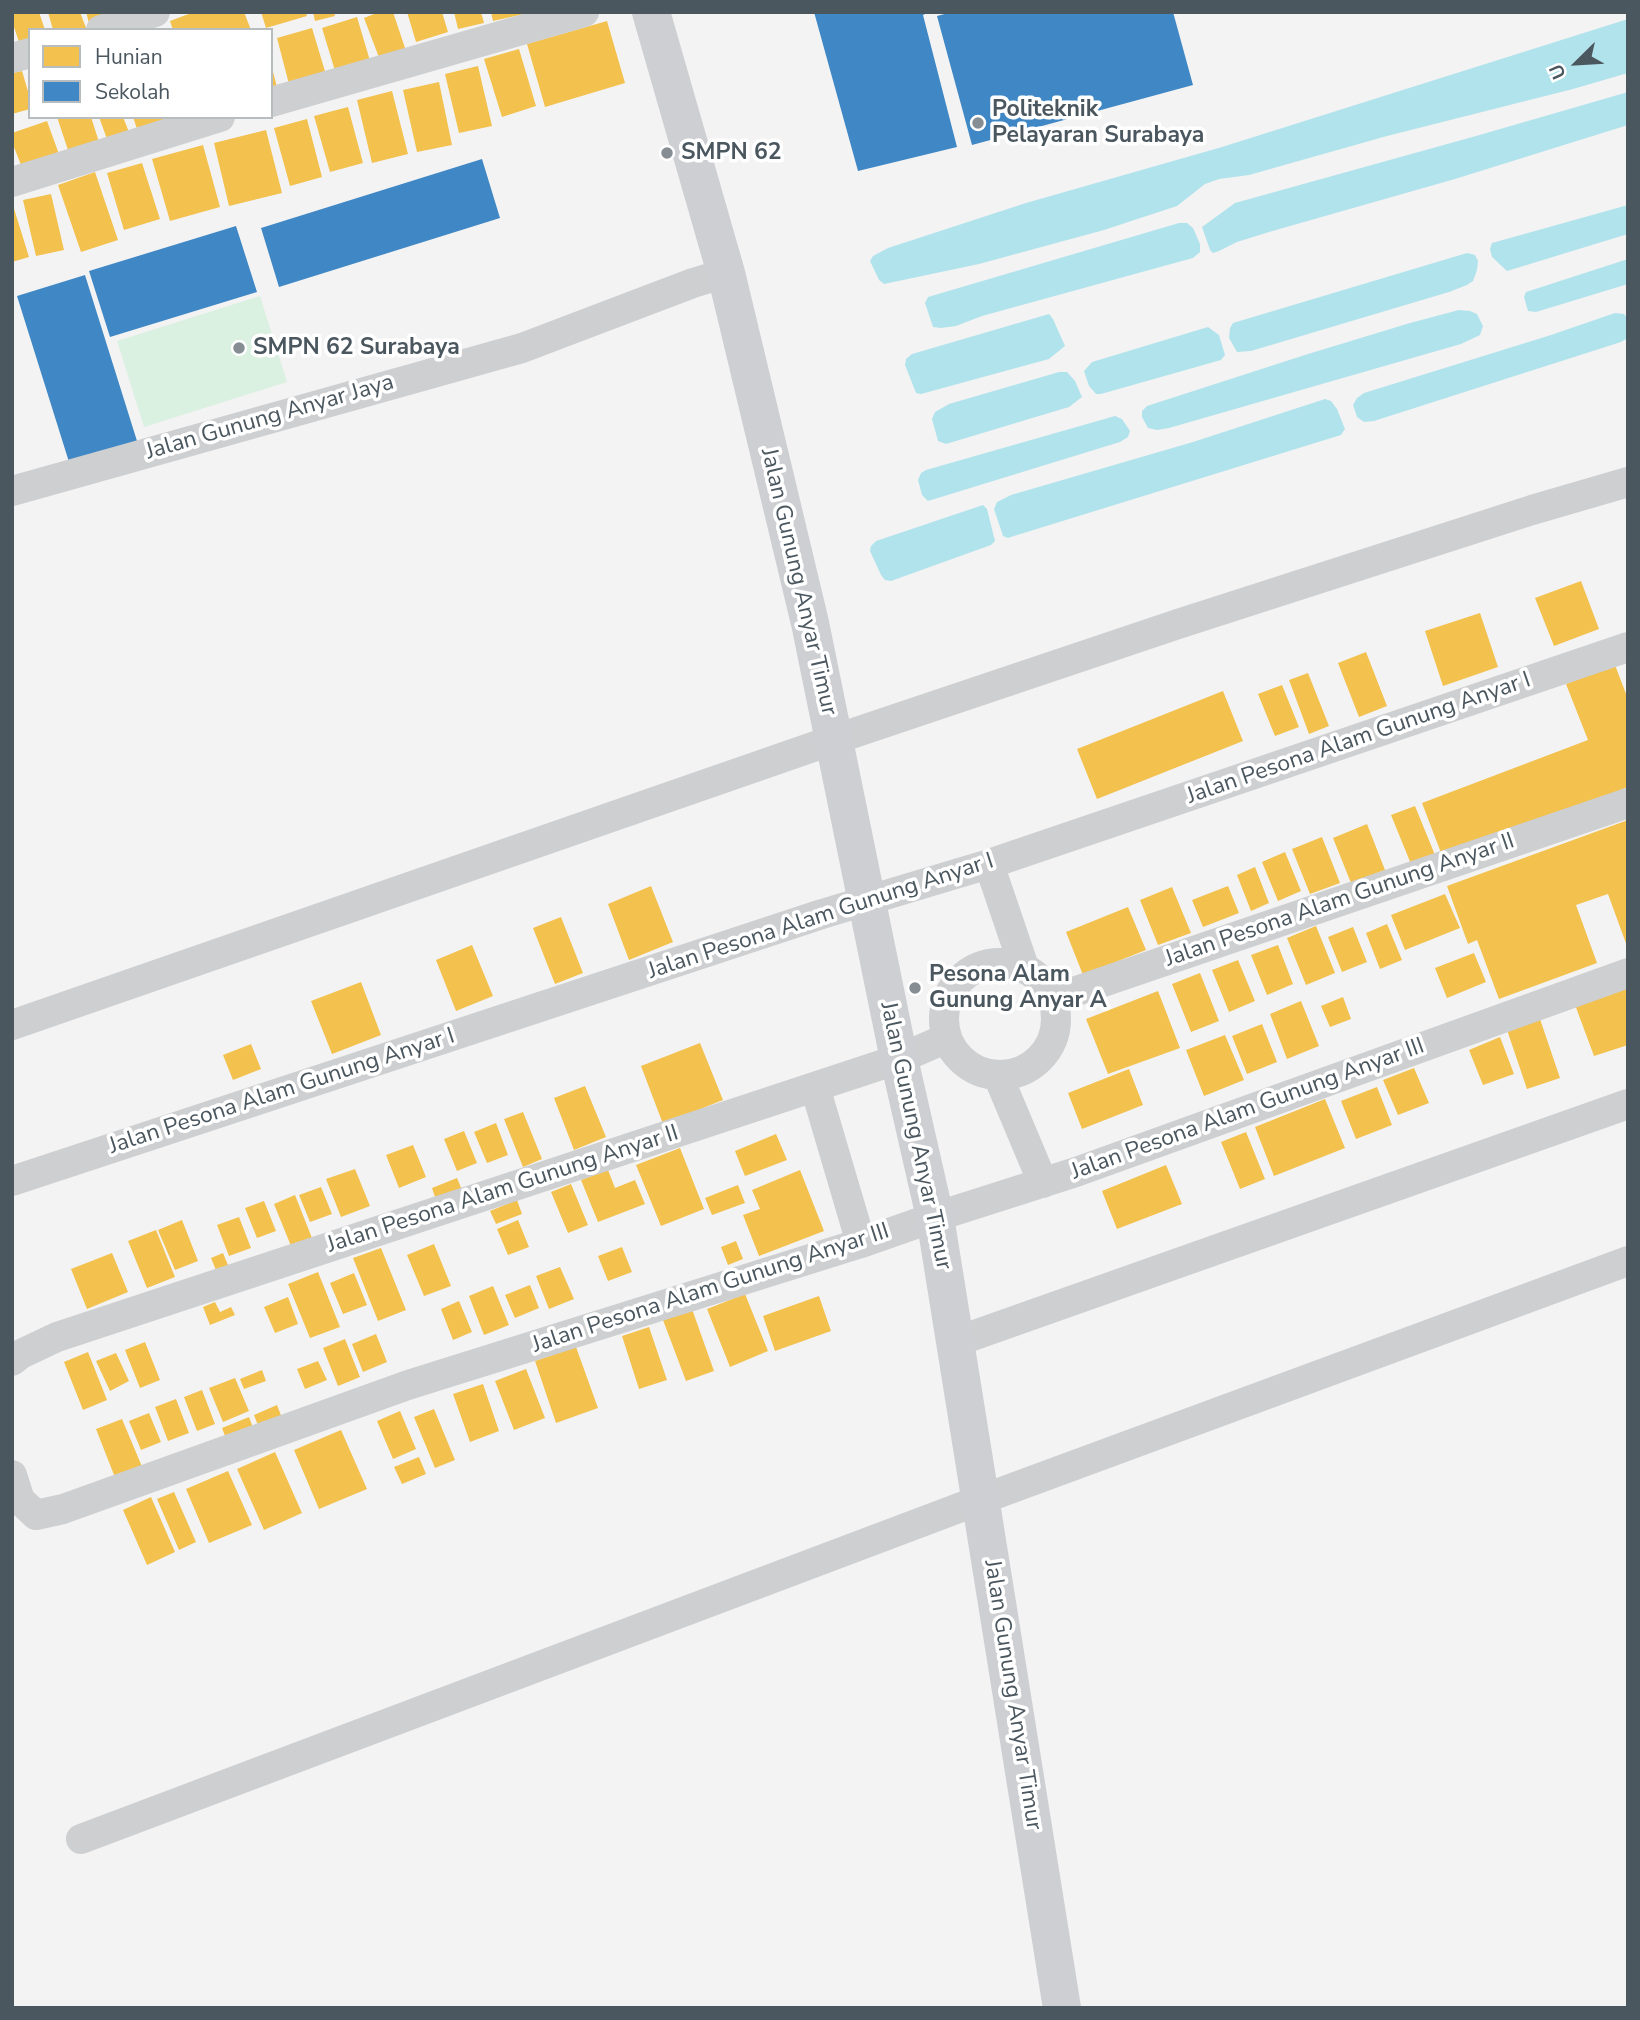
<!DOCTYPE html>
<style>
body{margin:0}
#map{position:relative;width:1640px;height:2020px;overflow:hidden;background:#f4f3f3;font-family:"Nunito Sans",sans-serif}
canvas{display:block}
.frame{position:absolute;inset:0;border:14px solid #4b575f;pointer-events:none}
.legend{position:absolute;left:28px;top:28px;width:245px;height:91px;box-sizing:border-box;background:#fff;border:2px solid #b7bcbf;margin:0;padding:9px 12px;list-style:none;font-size:21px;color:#4b575f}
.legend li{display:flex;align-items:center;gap:14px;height:35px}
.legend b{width:35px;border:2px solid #b7bcbf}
.north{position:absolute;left:1542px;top:28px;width:70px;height:70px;-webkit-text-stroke:5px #fff;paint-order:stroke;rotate:246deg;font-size:19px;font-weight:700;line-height:28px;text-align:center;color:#4b575f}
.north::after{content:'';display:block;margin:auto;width:24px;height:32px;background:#4b575f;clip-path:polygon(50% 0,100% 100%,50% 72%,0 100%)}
</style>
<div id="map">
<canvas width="1640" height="2020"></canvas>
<div class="frame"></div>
<ul class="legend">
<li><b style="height:19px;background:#f2c14e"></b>Hunian</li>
<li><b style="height:19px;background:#3f88c5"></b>Sekolah</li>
</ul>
<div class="north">U</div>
</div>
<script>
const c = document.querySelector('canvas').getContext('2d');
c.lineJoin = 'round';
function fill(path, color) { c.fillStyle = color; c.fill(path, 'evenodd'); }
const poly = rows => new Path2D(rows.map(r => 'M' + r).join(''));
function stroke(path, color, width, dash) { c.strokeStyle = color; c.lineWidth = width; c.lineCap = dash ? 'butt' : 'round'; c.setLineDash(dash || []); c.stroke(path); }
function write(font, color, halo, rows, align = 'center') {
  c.font = font + ' "Nunito Sans",sans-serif'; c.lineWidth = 7; c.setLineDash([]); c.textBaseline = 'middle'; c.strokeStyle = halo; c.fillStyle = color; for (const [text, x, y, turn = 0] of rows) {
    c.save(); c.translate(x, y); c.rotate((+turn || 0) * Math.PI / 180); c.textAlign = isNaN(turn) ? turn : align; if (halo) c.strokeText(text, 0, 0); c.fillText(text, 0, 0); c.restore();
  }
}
fill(poly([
 [260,296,287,382,144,427,117,341]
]), '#daf0e1');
fill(poly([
 [1628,19,1628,73,1573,89,1387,136,1249,175,1219,179,1205,184,1177,206,1104,230,979,264,884,284,879,280,870,261,873,256,888,248,1026,203,1222,147],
 [1628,92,1628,125,1455,179,1269,232,1237,242,1219,251,1213,253,1210,250,1202,227,1235,203,1476,136],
 [1628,205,1628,234,1507,271,1492,257,1490,249,1492,243],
 [1179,223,1187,223,1193,228,1200,244,1200,252,1193,258,982,316,956,326,941,328,933,327,925,303,928,297],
 [1467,253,1475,255,1478,261,1477,270,1473,281,1467,285,1449,292,1251,351,1237,352,1229,338,1230,328,1233,323],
 [1628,259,1628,284,1536,312,1528,311,1524,297,1526,292],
 [1459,310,1470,311,1477,314,1483,326,1480,335,1461,344,1169,428,1157,430,1148,428,1142,417,1142,411,1147,406,1308,354,1410,323],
 [1615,313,1624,314,1628,319,1628,338,1621,342,1374,421,1364,422,1357,417,1353,405,1357,398,1364,393,1551,335],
 [1049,314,1053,319,1065,346,1049,359,921,394,916,393,905,365,906,359,912,354],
 [1208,327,1219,335,1225,355,1221,360,1101,394,1096,394,1089,386,1084,371,1092,362],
 [1059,372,1067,372,1075,381,1082,397,1069,407,946,444,938,441,932,419,935,412,949,404],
 [1325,399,1331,401,1337,409,1345,429,1341,435,1014,536,1008,538,1003,536,994,509,997,502,1011,495,1193,442],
 [1115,416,1122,419,1130,431,1128,437,1120,442,928,501,922,495,918,480,921,473,926,470],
 [983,505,987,509,995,541,991,545,891,581,885,580,881,575,870,551,871,546,876,541]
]), '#b1e3ec');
fill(poly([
 [39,12,45,30,30,30,30,46,21,48,12,21,12,13],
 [48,12,80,12,86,28,80,30,53,30],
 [86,12,124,12,89,23],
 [194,12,244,12,251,30,173,30,170,21],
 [261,12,306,12,307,16,266,28],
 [313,12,334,12,335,16,315,21],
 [379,12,393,12,406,51,380,60,364,18],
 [407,12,442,12,448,32,416,42],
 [454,12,481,12,484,23,458,29],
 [491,12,529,12,529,13,493,21],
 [357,17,371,64,336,74,322,28],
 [607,21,625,83,545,107,527,44],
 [312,28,327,78,290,88,277,38],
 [519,49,536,106,502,117,484,59],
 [271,64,278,91,271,92],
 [478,66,492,126,459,133,445,74],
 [22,71,30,98,30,109,12,114,12,73],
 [439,82,452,145,417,152,403,90],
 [392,91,408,154,372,163,357,100],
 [348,107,363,163,330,172,314,116],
 [57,117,91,117,99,142,69,153],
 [99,117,123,117,129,132,107,139],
 [133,117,185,117,138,132],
 [307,119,322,177,290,186,274,128],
 [47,121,60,157,23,170,12,142,12,133],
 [266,130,282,193,229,206,214,143],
 [203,145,220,207,170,221,152,159],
 [142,163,160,219,124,230,107,173],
 [95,172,118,240,81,252,58,185],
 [51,194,64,250,36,256,23,200],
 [12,202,29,257,12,262],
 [1581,581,1599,629,1554,646,1535,598],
 [1480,613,1498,667,1443,686,1425,631],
 [1366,652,1387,706,1359,717,1338,663],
 [1615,665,1628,699,1628,787,1443,858,1422,803,1588,740,1566,684],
 [1308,673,1329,726,1309,734,1289,680],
 [1282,685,1299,727,1275,736,1258,694],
 [1223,691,1243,741,1097,799,1077,749],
 [1415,806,1435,855,1411,864,1391,815],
 [1628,820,1628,949,1608,894,1576,905,1597,963,1499,999,1477,940,1468,944,1447,886],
 [1367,824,1385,870,1351,883,1333,838],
 [1322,837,1340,883,1310,894,1292,849],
 [1285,852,1301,891,1278,901,1262,862],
 [1255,867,1269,903,1251,911,1237,875],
 [651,886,673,942,629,960,608,904],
 [1228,886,1239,913,1203,927,1192,900],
 [1172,887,1191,933,1158,945,1140,900],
 [1445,894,1460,928,1405,950,1391,915],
 [1128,907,1146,950,1083,975,1066,932],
 [561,917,583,973,555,984,533,928],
 [1387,924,1402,960,1380,969,1366,933],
 [1316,926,1335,973,1306,985,1287,938],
 [1353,927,1367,962,1342,972,1328,937],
 [472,945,493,996,456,1011,436,960],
 [1278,945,1293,984,1267,995,1251,955],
 [1474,953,1486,982,1447,998,1435,968],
 [1238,960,1255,1001,1229,1012,1212,970],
 [1200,973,1219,1021,1191,1032,1172,984],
 [361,982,381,1035,332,1054,311,1001],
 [1628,983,1628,1045,1594,1056,1574,1002],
 [1158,991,1180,1048,1108,1074,1086,1019],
 [1343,997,1351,1019,1330,1027,1321,1006],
 [1301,1001,1319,1046,1287,1059,1270,1014],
 [1539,1016,1560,1078,1527,1089,1506,1027],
 [1262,1024,1277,1062,1247,1074,1232,1036],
 [1225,1035,1244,1080,1204,1096,1186,1050],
 [1500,1037,1514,1074,1483,1085,1469,1050],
 [700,1043,723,1100,663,1124,641,1066],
 [251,1044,261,1069,233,1080,223,1055],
 [1414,1068,1429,1103,1398,1115,1383,1080],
 [1129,1069,1143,1105,1082,1129,1068,1093],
 [585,1086,606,1137,574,1150,554,1098],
 [1377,1087,1392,1125,1356,1139,1341,1101],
 [1325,1099,1345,1148,1274,1176,1255,1127],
 [523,1112,542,1159,523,1167,504,1119],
 [496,1123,508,1155,487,1163,474,1132],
 [464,1131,477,1163,457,1171,444,1139],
 [1246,1132,1265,1179,1240,1189,1221,1142],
 [776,1134,787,1160,745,1176,735,1151],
 [413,1145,426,1177,399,1188,386,1155],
 [680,1148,704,1209,661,1226,636,1165],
 [1166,1165,1182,1204,1117,1229,1102,1191],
 [355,1169,370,1206,341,1217,326,1179],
 [608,1170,615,1188,635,1180,645,1204,598,1222,581,1180],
 [800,1170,824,1231,759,1256,743,1215,760,1209,752,1190],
 [457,1178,462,1190,436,1200,432,1188],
 [571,1184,588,1225,568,1233,551,1192],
 [738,1185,745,1203,712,1215,705,1198],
 [321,1187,332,1214,310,1222,299,1195],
 [295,1195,312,1238,291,1246,274,1204],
 [517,1200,522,1214,496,1224,490,1211],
 [264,1201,276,1231,257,1238,245,1208],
 [239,1217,251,1248,229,1256,217,1225],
 [182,1220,198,1261,175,1270,158,1230],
 [518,1220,529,1247,508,1255,497,1229],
 [156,1230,175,1277,147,1288,128,1241],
 [736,1241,743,1259,728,1265,721,1247],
 [434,1244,451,1286,424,1296,407,1255],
 [622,1247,632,1272,608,1281,598,1256],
 [381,1248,406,1310,378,1321,353,1258],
 [112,1253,128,1292,87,1309,71,1269],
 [223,1253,230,1270,218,1275,211,1258],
 [560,1267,574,1299,549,1309,536,1276],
 [318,1272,340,1327,310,1338,288,1284],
 [354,1273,367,1305,343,1314,330,1283],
 [530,1285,539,1308,515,1318,505,1295],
 [493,1286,509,1325,484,1335,469,1296],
 [745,1294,768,1351,730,1367,707,1309],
 [819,1296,831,1331,775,1351,763,1316],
 [288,1297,298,1324,275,1333,264,1307],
 [459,1301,472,1332,453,1340,441,1309],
 [215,1302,220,1312,231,1307,235,1315,210,1325,203,1307],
 [692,1309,714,1371,686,1381,663,1320],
 [649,1327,667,1380,639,1389,622,1336],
 [376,1334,387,1362,363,1372,352,1344],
 [345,1339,360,1377,338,1386,323,1348],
 [145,1342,160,1380,140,1388,125,1350],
 [576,1347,598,1408,556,1423,535,1361],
 [88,1352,107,1400,83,1410,64,1362],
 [116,1353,129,1381,110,1391,96,1361],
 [318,1361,327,1380,305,1389,297,1369],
 [526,1369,545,1418,514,1430,495,1381],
 [262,1370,266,1381,244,1389,240,1379],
 [235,1378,249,1411,223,1422,209,1388],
 [483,1384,499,1431,470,1442,453,1394],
 [202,1390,215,1424,197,1431,184,1397],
 [176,1399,189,1433,168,1441,155,1407],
 [277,1405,282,1418,259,1428,254,1415],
 [434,1409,455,1460,435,1468,414,1417],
 [400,1411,416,1449,393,1459,377,1421],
 [149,1413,161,1442,141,1450,129,1421],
 [249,1417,254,1430,227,1441,222,1428],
 [122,1419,143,1469,116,1480,96,1429],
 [341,1430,367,1489,319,1509,294,1450],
 [275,1452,302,1513,264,1530,237,1469],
 [419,1457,426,1474,402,1484,394,1467],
 [228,1471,252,1525,209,1543,186,1489],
 [174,1492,196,1542,179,1550,157,1499],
 [151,1497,175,1552,147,1565,123,1510]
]), '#f2c14e');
fill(poly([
 [814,12,929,12,923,15,957,147,858,171],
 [952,12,1173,12,1193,85,972,145,937,16],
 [482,159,500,218,279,287,261,228],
 [236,226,257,292,110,337,89,271],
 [85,275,137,441,69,462,17,296]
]), '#3f88c5');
stroke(poly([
 [101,30,155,12],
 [12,58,30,53],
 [271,102,584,12],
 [12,182,220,117],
 [12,491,522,348,693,283,726,273],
 [989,864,1024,967],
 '944 1019a56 56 0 1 1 112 0a56 56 0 1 1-112 0Z',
 [1053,999,1628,803],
 [12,1025,833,740,1178,624,1532,510,1628,482],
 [998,1076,1043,1183],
 [815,1087,861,1243],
 [12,1181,822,914,989,864,1628,647],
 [955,1342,1628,1104],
 [12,1361,21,1354,57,1337,899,1059,947,1038],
 [12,1475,20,1500,36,1515,63,1509,408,1385,861,1243,935,1217,1076,1172,1628,973],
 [81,1839,980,1500,1628,1261]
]), '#cdcfd1', 30);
stroke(poly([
 [651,12,726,273,810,623,899,1059,935,1217,1062,2008]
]), '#cdcfd2', 38);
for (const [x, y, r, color] of [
 [978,123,7,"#868e93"],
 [667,153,7,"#868e93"],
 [239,348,7,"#868e93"],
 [915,988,7,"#868e93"]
]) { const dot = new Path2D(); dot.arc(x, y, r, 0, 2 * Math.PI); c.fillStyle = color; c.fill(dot); stroke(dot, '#fff', 2.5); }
write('bold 23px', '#4b575f', '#fff', [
 ["Politeknik",992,110],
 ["Pelayaran Surabaya",992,136],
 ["SMPN 62",681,153],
 ["SMPN 62 Surabaya",253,348],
 ["Pesona Alam",929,975],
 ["Gunung Anyar A",929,1001]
], 'left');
write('23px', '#4b575f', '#fff', [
 ["Jalan Gunung Anyar Jaya",270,418,-16],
 ["Jalan Gunung Anyar Timur",798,582,77],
 ["Jalan Pesona Alam Gunung Anyar I",1359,739,-19],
 ["Jalan Pesona Alam Gunung Anyar II",1340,901,-19],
 ["Jalan Pesona Alam Gunung Anyar I",821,917,-18],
 ["Jalan Pesona Alam Gunung Anyar I",282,1092,-18],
 ["Jalan Pesona Alam Gunung Anyar III",1248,1110,-20],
 ["Jalan Gunung Anyar Timur",915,1136,78],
 ["Jalan Pesona Alam Gunung Anyar II",503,1190,-18],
 ["Jalan Pesona Alam Gunung Anyar III",711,1289,-18],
 ["Jalan Gunung Anyar Timur",1012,1695,81]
]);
</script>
